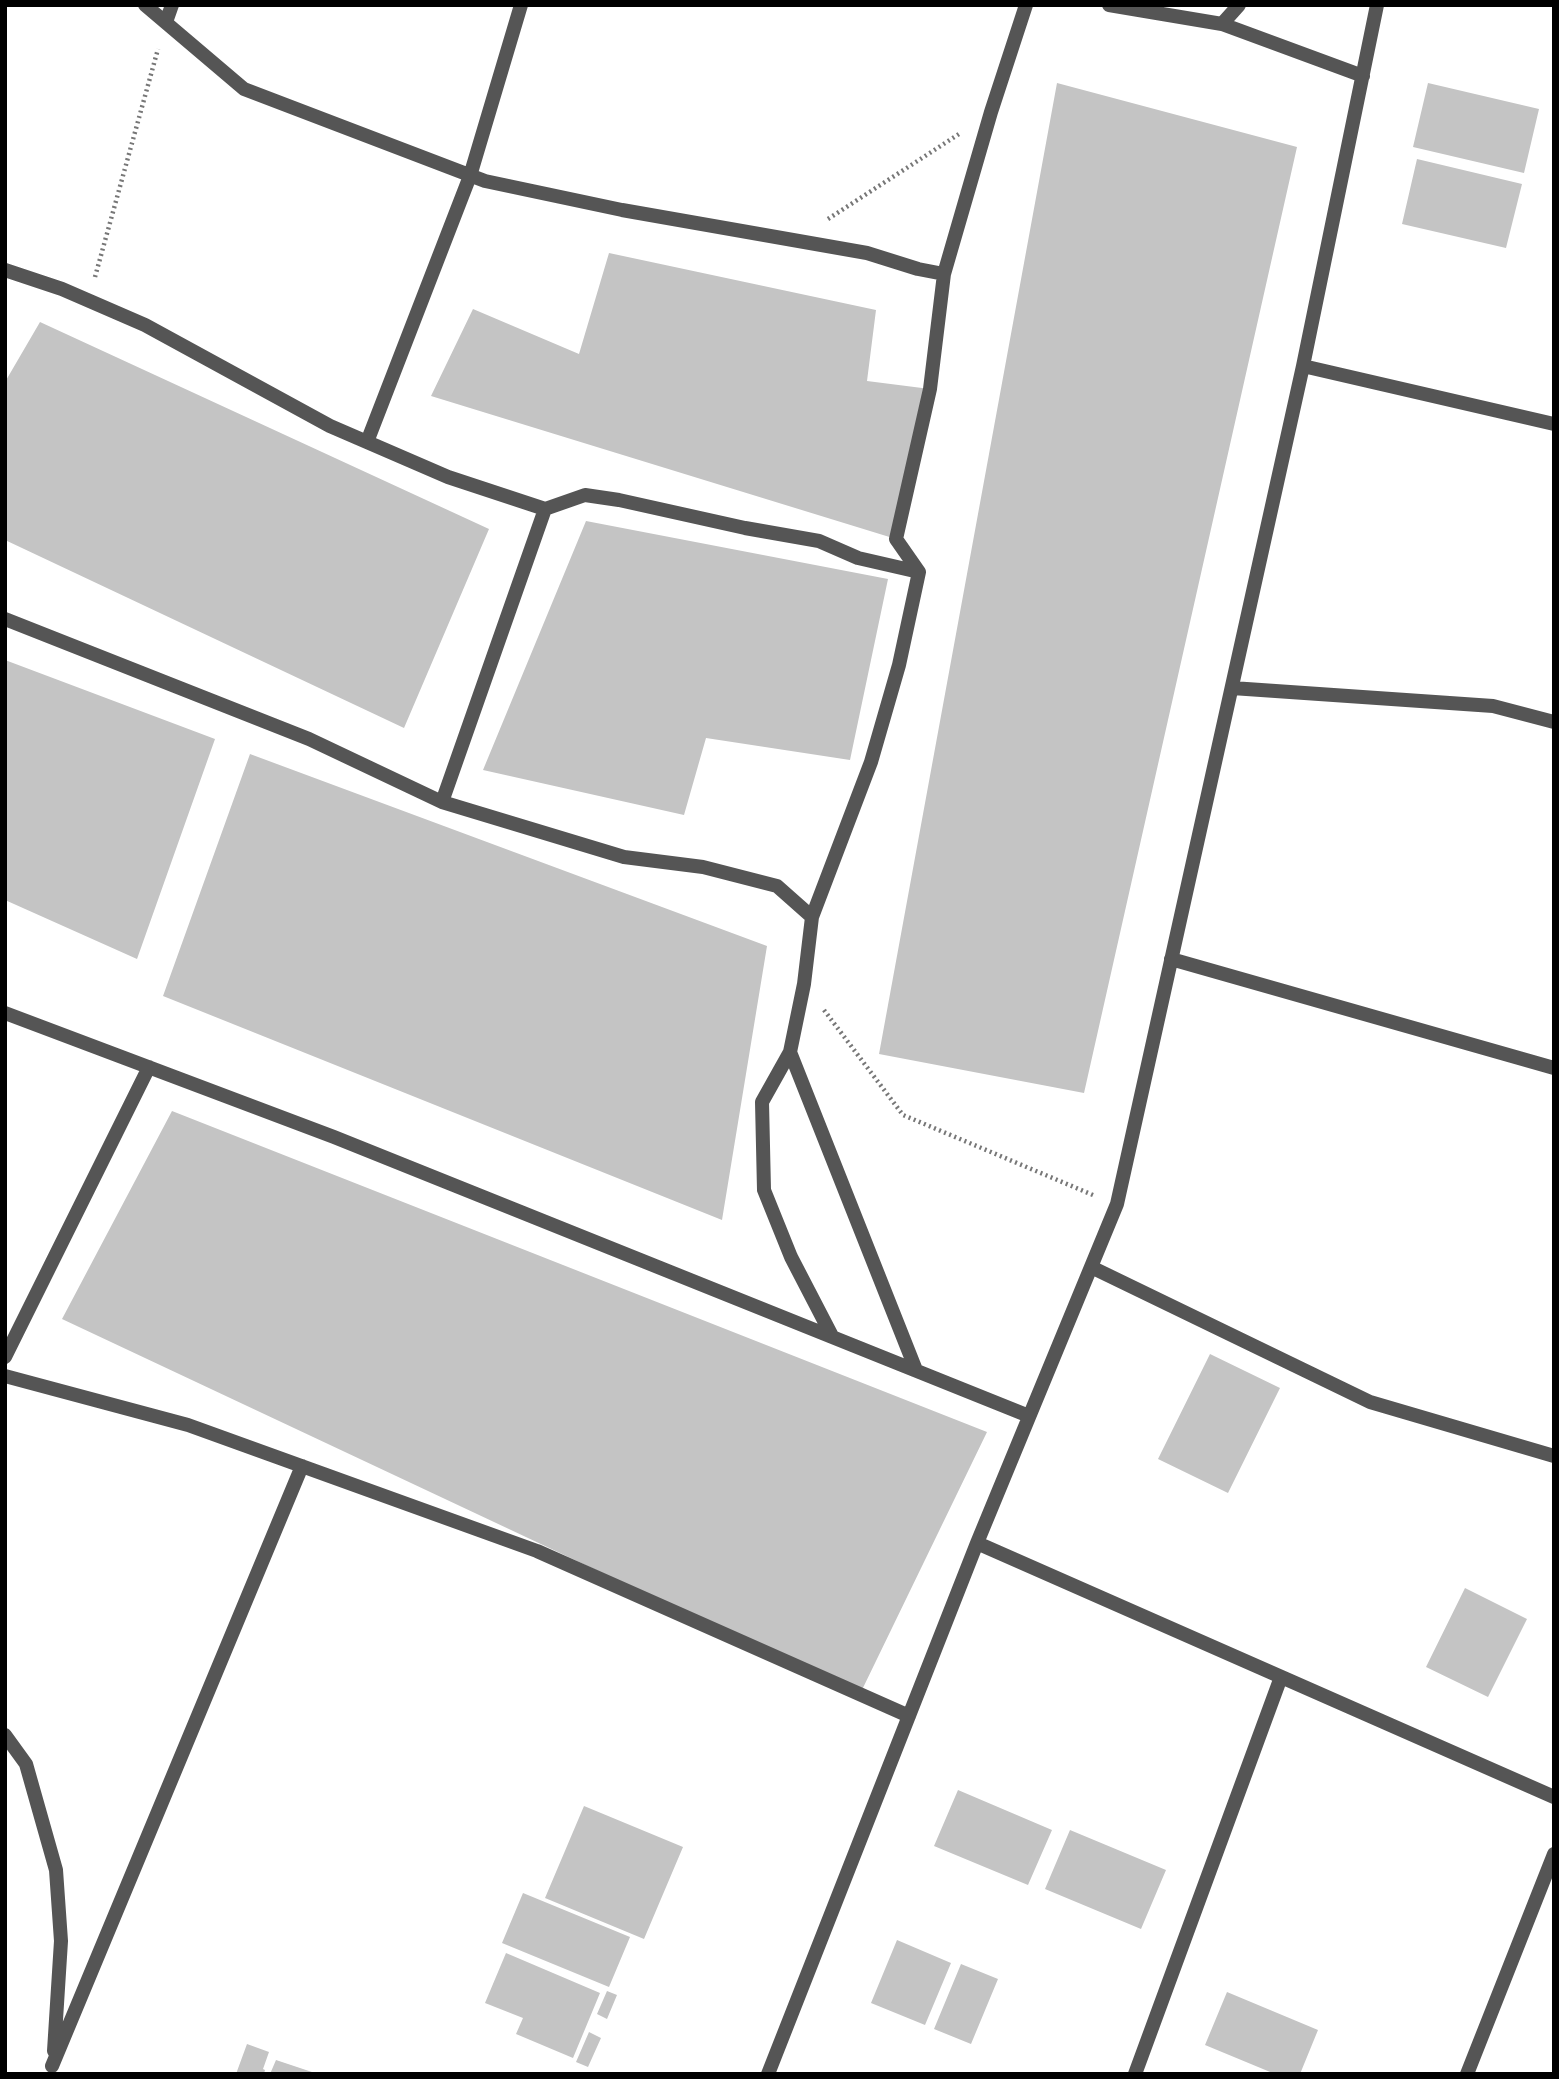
<!DOCTYPE html>
<style>
body{margin:0}
#map{position:relative;width:1559px;height:2079px;overflow:hidden;background:#fff;font-family:"Titillium Web",sans-serif}
canvas{display:block}
.frame{position:absolute;inset:0;border:7px solid #000;pointer-events:none}
</style>
<div id="map">
<canvas width="1559" height="2079"></canvas>
<div class="frame"></div>
</div>
<script>
const c = document.querySelector('canvas').getContext('2d');
c.lineJoin = 'round';
function fill(path, color) { c.fillStyle = color; c.fill(path, 'evenodd'); }
const poly = rows => new Path2D(rows.map(r => 'M' + r).join(''));
function stroke(path, color, width, dash) { c.strokeStyle = color; c.lineWidth = width; c.lineCap = dash ? 'butt' : 'round'; c.setLineDash(dash || []); c.stroke(path); }
fill(poly([
 [1057,83,1297,147,1084,1093,879,1054],
 [1428,83,1539,109,1524,173,1413,147],
 [1417,159,1522,184,1506,248,1402,224],
 [609,253,876,310,867,381,930,389,896,539,431,396,473,309,579,354],
 [40,322,489,529,404,728,5,540,5,382],
 [586,521,888,579,850,760,706,738,684,815,483,770],
 [5,660,215,739,137,959,5,900],
 [250,754,767,946,722,1220,163,996],
 [172,1111,987,1432,860,1694,62,1319],
 [1210,1354,1280,1388,1228,1493,1158,1459],
 [1465,1588,1527,1619,1488,1697,1426,1667],
 [958,1790,1052,1830,1028,1885,934,1846],
 [584,1806,683,1847,644,1939,545,1898],
 [1070,1830,1166,1870,1141,1929,1045,1889],
 [523,1893,630,1937,609,1987,502,1943],
 [897,1940,951,1963,925,2025,871,2003],
 [506,1953,600,1993,573,2058,516,2034,523,2018,485,2003],
 [961,1964,998,1979,971,2044,934,2029],
 [607,1991,617,1995,607,2019,597,2014],
 [1227,1992,1318,2030,1300,2074,1275,2074,1205,2045],
 [589,2032,601,2038,588,2067,576,2062],
 [247,2044,269,2052,263,2069,265,2070,264,2074,236,2074],
 [276,2060,315,2073,314,2074,270,2074]
]), '#c4c4c4');
stroke(poly([
 [828,219,959,134],
 [95,277,158,49],
 [824,1010,903,1115,1093,1195]
]), '#777', 4.5, [2, 3.5]);
stroke(poly([
 [145,5,244,89,485,181,622,210,867,253,918,269,944,274,930,389,896,539,919,572],
 [1109,5,1222,24,1363,76],
 [166,22,172,5],
 [1222,24,1239,5],
 [5,270,62,289,145,325,330,426,448,477,545,509,585,495,619,500,745,528,819,541,858,558,919,572,899,665,871,762,812,917],
 [944,274,991,112,1026,5],
 [1303,366,1554,424],
 [367,442,470,176,521,5],
 [5,619,309,739,442,802,624,857,703,867,777,886,812,917,804,984,790,1052,762,1102,764,1190,791,1257,832,1336],
 [1232,688,1493,706,1554,722],
 [442,802,545,509],
 [1171,959,1554,1068],
 [5,1013,334,1137,1029,1416],
 [790,1052,916,1370],
 [1091,1267,1370,1402,1554,1456],
 [5,1357,149,1067],
 [5,1376,188,1425,537,1551,909,1716],
 [977,1543,1554,1797],
 [5,1735,26,1764,56,1870,61,1941,54,2051],
 [52,2066,302,1466],
 [768,2074,977,1543,1117,1204,1303,366,1377,5],
 [1135,2074,1281,1677],
 [1467,2074,1554,1854]
]), '#555', 14);
</script>
